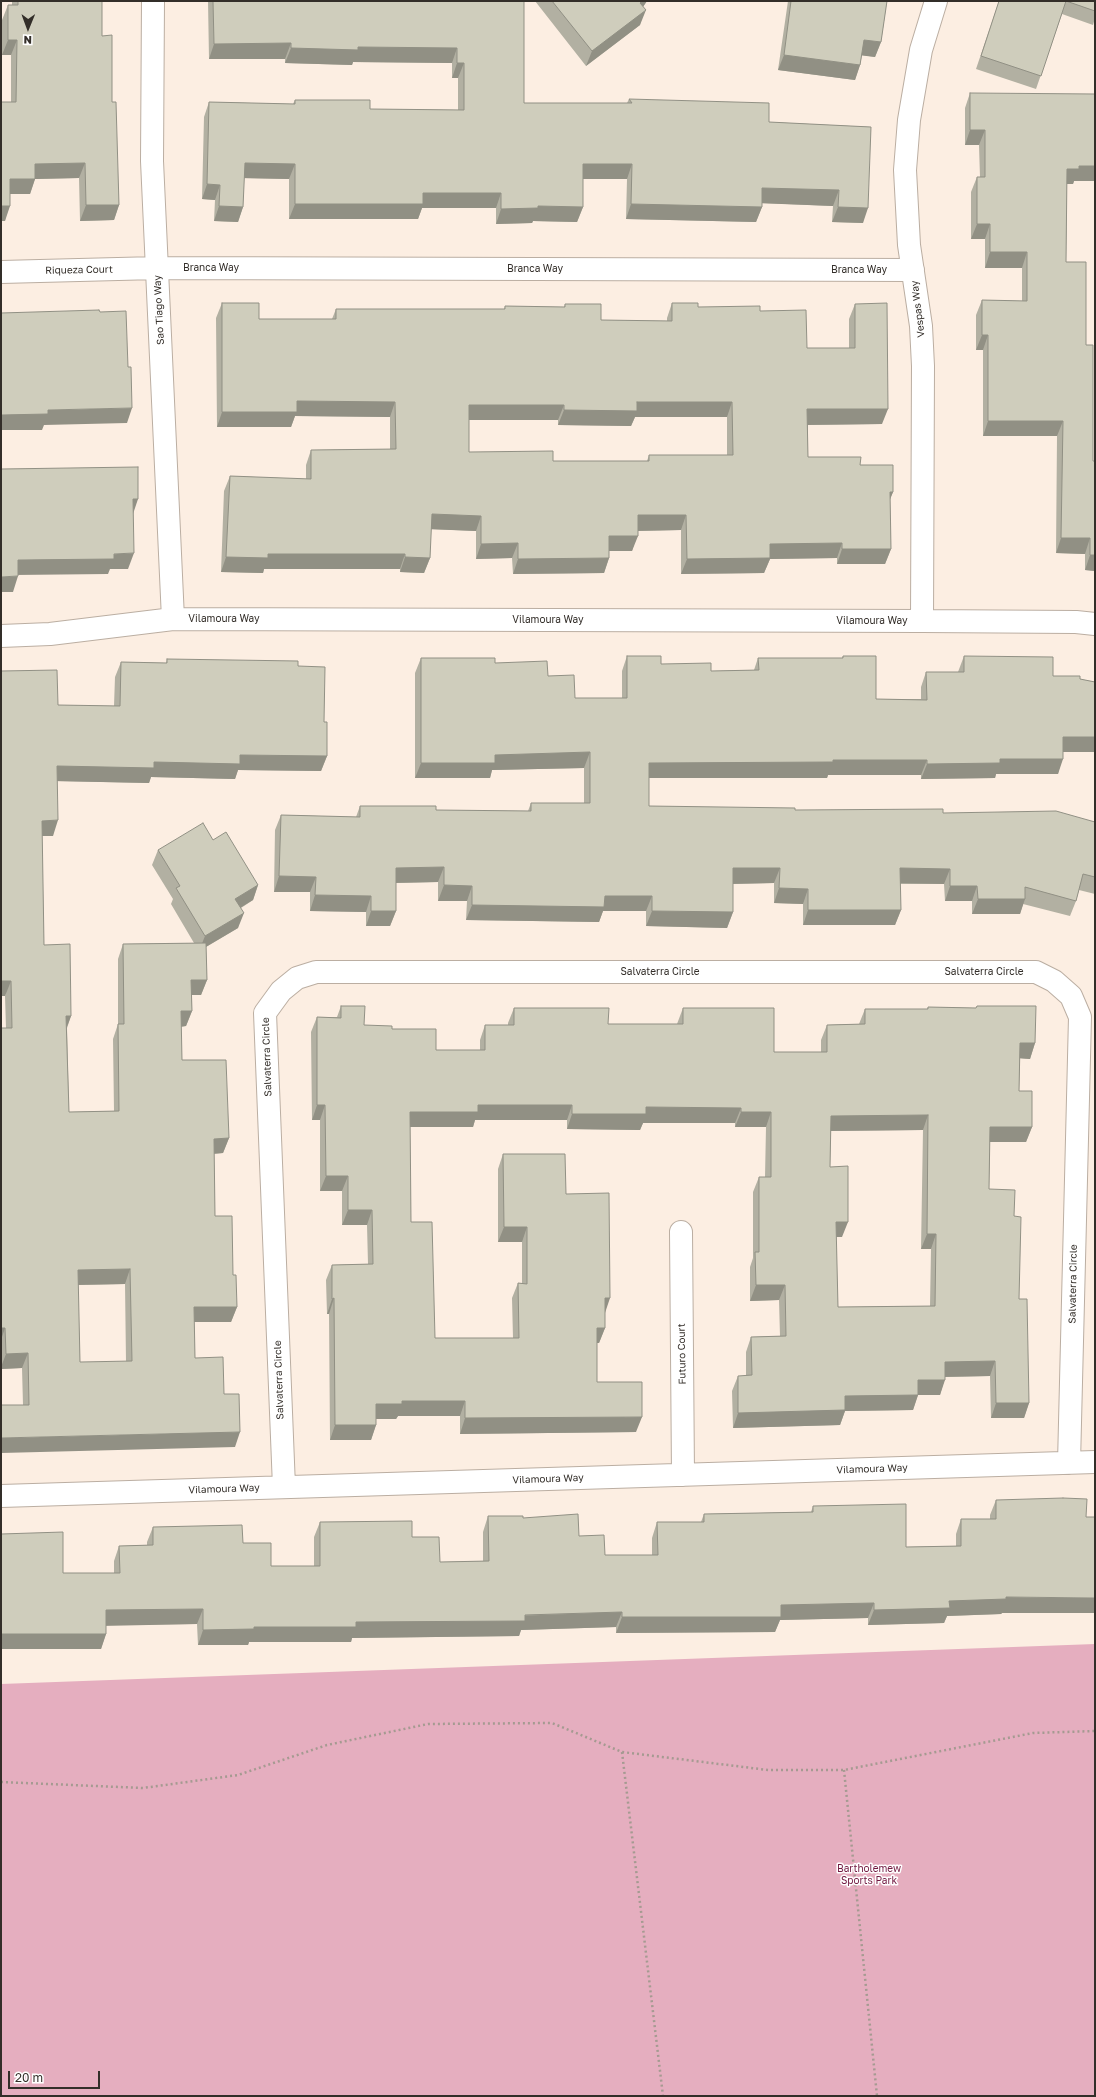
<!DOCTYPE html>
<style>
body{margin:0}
#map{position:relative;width:1096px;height:2097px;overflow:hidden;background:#fceee2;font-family:"Golos Text",sans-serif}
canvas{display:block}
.frame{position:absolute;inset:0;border:2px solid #332e29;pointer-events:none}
.north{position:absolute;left:8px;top:8px;width:40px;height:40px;-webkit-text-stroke:3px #fff;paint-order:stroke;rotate:181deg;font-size:11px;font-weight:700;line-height:16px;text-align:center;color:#332e29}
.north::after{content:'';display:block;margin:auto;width:14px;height:18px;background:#332e29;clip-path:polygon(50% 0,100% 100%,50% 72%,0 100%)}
.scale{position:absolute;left:8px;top:2071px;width:92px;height:18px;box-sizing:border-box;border:2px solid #332e29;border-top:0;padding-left:5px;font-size:12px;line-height:14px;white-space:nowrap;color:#332e29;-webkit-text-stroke:3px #fff;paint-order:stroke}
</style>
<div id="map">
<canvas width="1096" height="2097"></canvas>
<div class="frame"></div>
<div class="north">N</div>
<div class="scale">20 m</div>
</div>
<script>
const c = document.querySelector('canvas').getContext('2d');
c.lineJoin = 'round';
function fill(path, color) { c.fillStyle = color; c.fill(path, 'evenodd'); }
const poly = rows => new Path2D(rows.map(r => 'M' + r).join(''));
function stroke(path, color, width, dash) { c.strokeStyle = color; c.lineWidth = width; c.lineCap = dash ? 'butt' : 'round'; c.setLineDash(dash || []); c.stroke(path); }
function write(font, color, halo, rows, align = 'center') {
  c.font = font + ' "Golos Text",sans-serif'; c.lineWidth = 3; c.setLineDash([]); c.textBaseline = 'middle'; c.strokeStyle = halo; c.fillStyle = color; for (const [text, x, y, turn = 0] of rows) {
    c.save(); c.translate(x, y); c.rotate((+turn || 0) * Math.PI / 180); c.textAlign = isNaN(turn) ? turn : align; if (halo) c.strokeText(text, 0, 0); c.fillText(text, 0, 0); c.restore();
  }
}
fill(poly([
 [1095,1644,1095,2096,1,2096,1,1684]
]), '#e5aebf');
const minor = poly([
 [153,1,152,161,173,619],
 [1,272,157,268,913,270],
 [922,621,923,366,921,326,909,245,905,170,909,120,921,50,936,1],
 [1,636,50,634,173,619,922,621,1076,622,1095,624],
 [681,1232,683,1475],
 [284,1487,265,1013,281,991,297,978,316,972,1036,972,1054,981,1071,996,1080,1017,1069,1463],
 [1,1496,1095,1462]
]);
stroke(minor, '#bbaea2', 24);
stroke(poly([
 [622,1752,663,2096],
 [844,1770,877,2096],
 [1,1782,143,1788,238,1775,327,1745,428,1724,552,1723,622,1752,768,1770,844,1770,1033,1733,1095,1731]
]), '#a59a91', 2.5, [2, 3]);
stroke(minor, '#fff', 22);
fill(poly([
 [12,1,102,1,102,36,112,102,119,205,114,220,80,221,79,178,35,179,30,194,10,194,5,221,11,102,11,55,2,55,2,20,8,5,12,5],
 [208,1,524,1,524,103,627,103,629,99,769,122,871,127,863,223,832,222,833,206,762,203,762,207,756,222,626,219,627,179,583,179,583,207,577,222,533,221,532,223,496,224,496,208,422,208,418,219,289,219,289,179,244,178,243,207,238,222,214,221,215,200,202,199,204,117,209,102,293,104,295,100,370,109,458,110,458,78,452,78,452,63,353,62,352,65,285,63,285,59,209,59],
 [535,1,647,1,643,7,640,25,586,66],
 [788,1,887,1,881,42,875,57,862,55,860,65,855,80,778,70],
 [999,1,1095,1,1095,18,1093,25,1062,14,1036,89,976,69],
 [970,93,1074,181,1073,184,1067,184,1066,262,1086,345,1093,461,1095,571,1085,570,1085,554,1056,553,1057,436,983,436,983,350,976,350,976,315,982,300,1022,301,1022,268,985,268,985,239,971,239,971,192,977,177,980,177,979,145,965,145,965,108],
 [222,303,259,319,332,319,336,309,504,309,505,306,564,307,565,304,601,320,667,321,667,318,672,303,698,307,760,311,807,348,849,348,849,319,855,304,882,424,808,425,808,457,860,465,893,492,890,499,891,549,885,564,837,564,837,558,770,559,764,573,681,574,681,530,638,531,632,551,609,551,609,558,604,573,513,574,512,558,476,559,476,531,431,529,430,558,424,573,400,572,400,569,264,569,263,573,221,572,224,491,230,476,306,479,306,465,311,450,390,449,390,417,295,416,291,427,217,427,216,318],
 [635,417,727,417,727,455,649,455,647,461,553,461,469,452,469,420,558,420,558,425,631,426],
 [627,656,661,664,711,671,754,670,758,658,842,658,843,656,876,699,921,699,921,687,926,672,958,672,964,656,1053,676,1080,679,1095,682,1095,752,1063,752,1058,774,996,774,995,778,921,779,921,775,828,775,827,778,649,778,649,806,795,810,943,813,1095,822,1095,894,1079,890,1076,901,1070,916,1023,904,1020,914,972,914,972,901,945,901,944,884,900,884,901,910,895,925,803,925,803,904,774,903,774,883,733,884,733,912,727,928,646,926,646,911,603,911,599,922,466,920,467,901,438,901,438,882,396,883,396,911,390,926,366,926,366,912,310,911,310,892,274,892,275,830,281,815,356,817,360,806,436,810,528,811,531,803,584,803,584,768,492,770,490,778,415,778,415,673,421,658,495,663,548,676,575,698,622,698,622,671],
 [167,659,298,666,324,722,327,756,321,771,238,770,235,779,151,777,149,783,57,781,53,836,42,836,44,945,71,1016,67,1028,69,1112,114,1111,113,1039,118,1024,118,959,123,944,194,943,171,904,173,899,152,865,158,850,213,840,258,885,253,900,241,908,238,928,206,947,207,980,201,995,192,995,192,1011,186,1026,181,1027,182,1060,229,1138,223,1153,214,1154,215,1216,233,1275,237,1307,231,1322,194,1322,195,1358,224,1394,235,1447,23,1405,22,1368,1,1369,1,1028,6,1028,5,996,58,705,114,706,115,677,121,662,166,663],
 [125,1284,126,1362,80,1362,78,1285],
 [341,1006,364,1025,392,1029,436,1050,480,1050,480,1040,485,1025,508,1025,508,1023,514,1008,608,1024,677,1024,683,1008,774,1052,821,1052,821,1040,827,1025,859,1024,865,1009,927,1009,928,1007,976,1008,977,1006,1035,1043,1030,1059,1020,1058,1019,1091,1032,1127,1026,1142,990,1142,989,1189,1014,1216,1019,1299,1029,1403,1024,1418,991,1418,990,1376,945,1377,940,1395,918,1395,913,1410,845,1411,840,1425,733,1428,732,1391,738,1376,746,1376,746,1352,751,1337,780,1336,779,1300,750,1301,750,1267,753,1258,753,1192,759,1177,765,1177,766,1127,735,1127,735,1123,643,1123,640,1130,567,1129,567,1120,475,1120,473,1127,410,1127,411,1222,435,1338,513,1338,512,1298,518,1283,522,1283,522,1242,498,1242,498,1169,503,1154,566,1194,605,1312,605,1328,599,1343,597,1343,597,1382,636,1432,460,1434,460,1416,398,1416,396,1419,376,1419,376,1425,371,1440,330,1440,329,1314,327,1314,326,1280,332,1265,368,1264,367,1225,342,1225,342,1191,320,1191,320,1120,312,1120,311,1032,317,1017,337,1017],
 [923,1130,921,1249,931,1249,930,1306,838,1307,836,1237,842,1237,830,1167,831,1131],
 [996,1500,1002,1613,1001,1614,947,1616,944,1623,868,1625,868,1618,780,1620,775,1632,616,1633,616,1627,521,1630,519,1636,352,1638,351,1642,249,1642,248,1645,198,1645,197,1624,106,1625,106,1634,101,1649,63,1573,114,1573,114,1561,119,1546,147,1545,147,1542,153,1527,243,1543,271,1566,314,1566,314,1537,320,1522,412,1537,440,1562,483,1561,483,1532,488,1516,523,1518,579,1536,605,1555,652,1555,652,1538,657,1522,701,1522,704,1514,811,1512,813,1506,906,1547,956,1546,956,1534,961,1519,990,1519,990,1515]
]), '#b2b0a2');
fill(poly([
 [642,1,647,1,635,18,646,10,640,25,586,66,592,51],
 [8,40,17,40,11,55,2,55],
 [864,40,881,42,875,57,858,55],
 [291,43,285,59,209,59,214,44],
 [358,47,457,48,452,63,353,62,352,65,285,63,291,48],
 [784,55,860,65,855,80,778,70],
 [457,63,464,63,458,78,452,78],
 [970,130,985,130,979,145,965,145],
 [85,163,79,178,35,179,30,194,4,194,10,179,35,164],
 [245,163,295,164,289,179,239,178],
 [583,164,632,164,627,179,577,179],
 [1079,166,1095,166,1095,181,1074,181,1073,184,1061,184,1067,169],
 [207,184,220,185,215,200,202,199],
 [762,188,839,190,833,206,756,203],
 [423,193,501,193,496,208,422,208,418,219,289,219,295,204],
 [631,204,762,207,756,222,626,219],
 [86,205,119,205,114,220,80,221],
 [1,206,10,206,5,221,1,221],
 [219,206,243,207,238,222,214,221],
 [538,206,583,207,577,222,533,221,532,223,496,224,501,209],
 [838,207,868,208,863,223,832,222],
 [977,224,990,224,985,239,971,239],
 [990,252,1027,252,1022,268,985,268],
 [982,335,988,335,983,350,976,350],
 [297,401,395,402,390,417,295,416,291,427,217,427,222,412],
 [637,402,732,402,727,417,635,417,631,426,558,425,564,410],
 [469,405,564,405,558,420,464,420],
 [132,408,127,423,44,425,42,430,1,430,1,415,48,410],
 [807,409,888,409,882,424,802,425],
 [988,421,1063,421,1057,436,983,436],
 [890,492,893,492,887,507],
 [133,499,138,499,133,514],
 [432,514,481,516,476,531,426,529],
 [638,515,686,515,681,530,632,531],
 [609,536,638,536,632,551,604,551],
 [1061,538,1090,538,1085,554,1056,553],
 [518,543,512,558,476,559,481,544],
 [842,543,837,558,770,559,764,573,681,574,687,559,770,544],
 [842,549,891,549,885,564,837,564],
 [134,553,128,569,110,569,108,574,13,575,18,560],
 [268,554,405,554,400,569,264,569,263,573,221,572,226,557],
 [1090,555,1095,555,1095,571,1085,570],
 [405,557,430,558,424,573,400,572],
 [609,558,604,573,513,574,518,559],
 [18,576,13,592,1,592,1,577],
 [1063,737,1095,737,1095,752,1058,752],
 [590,752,584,768,492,770,490,778,415,778,421,763,495,755],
 [240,755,327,756,321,771,238,770,235,779,151,777,149,783,52,781,57,766,154,762],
 [1000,759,1063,759,1058,774,996,774,995,778,921,779,927,764],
 [833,760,927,760,921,775,828,775,827,778,644,778,649,763],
 [58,820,53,836,37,836,42,821],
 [444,867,438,882,390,883,396,868],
 [733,868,780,868,774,883,727,884],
 [900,868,950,869,944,884,895,883],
 [279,876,316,877,310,892,274,892],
 [258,885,253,900,230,914,235,899],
 [444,885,472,886,467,901,438,901],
 [950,886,977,886,972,901,945,901],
 [779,888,808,889,803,904,774,903],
 [315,895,371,896,366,912,310,911],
 [605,896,652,896,646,911,603,911,599,922,466,920,472,905],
 [978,899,1025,899,1020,914,972,914],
 [808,910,901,910,895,925,803,925],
 [371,911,396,911,390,926,366,926],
 [652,911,733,912,727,928,646,926],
 [244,913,238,928,199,951,205,936],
 [191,980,207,980,201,995,186,995],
 [1,981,11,981,5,996,1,996],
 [181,1011,192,1011,186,1026,176,1027],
 [66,1016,71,1016,65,1032],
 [1020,1043,1035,1043,1030,1059,1015,1058],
 [317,1105,325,1105,320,1120,312,1120],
 [478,1105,572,1105,567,1120,475,1120,473,1127,405,1127,410,1112],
 [646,1107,741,1108,735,1123,643,1123,640,1130,567,1129,572,1114],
 [741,1112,771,1112,766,1127,735,1127],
 [928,1115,923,1130,826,1131,831,1116],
 [990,1127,1032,1127,1026,1142,984,1142],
 [229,1138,223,1153,208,1154,214,1139],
 [326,1176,348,1176,342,1191,320,1191],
 [348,1210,372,1210,367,1225,342,1225],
 [836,1222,848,1222,842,1237,831,1237],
 [504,1227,527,1227,522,1242,498,1242],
 [927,1234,936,1234,931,1249,921,1249],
 [130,1269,125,1284,73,1285,78,1270],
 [756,1285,785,1285,779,1300,750,1301],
 [334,1298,329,1314,327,1314,332,1299],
 [605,1298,610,1298,605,1313],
 [194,1307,237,1307,231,1322,188,1322],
 [1,1328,5,1328,1,1340],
 [597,1328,605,1328,599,1343,592,1343],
 [28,1353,22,1368,1,1369,1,1367,6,1354],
 [995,1361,990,1376,939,1377,945,1362],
 [918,1380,945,1380,940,1395,918,1395,913,1410,845,1411,840,1425,733,1428,738,1413,845,1396],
 [402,1401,465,1401,460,1416,398,1416,396,1419,370,1419,376,1404],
 [996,1403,1029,1403,1024,1418,991,1418],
 [642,1417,636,1432,460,1434,465,1418],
 [335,1425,376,1425,371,1440,330,1440],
 [240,1432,235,1447,1,1453,1,1438],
 [1006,1597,1095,1598,1095,1613,1002,1613,1001,1614,947,1616,944,1623,868,1625,874,1610,949,1601],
 [874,1603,868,1618,780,1620,775,1632,616,1633,622,1617,781,1605],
 [203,1609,197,1624,100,1626,106,1610],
 [622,1612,616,1627,521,1630,519,1636,352,1638,351,1642,249,1642,248,1645,198,1645,203,1630,254,1627,356,1622],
 [1,1634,106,1634,101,1649,1,1649]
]), '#919084');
const building = poly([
 [18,1,102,1,102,36,112,35,112,102,116,102,119,205,86,205,85,163,35,164,35,179,10,179,10,206,1,206,1,102,16,102,17,40,8,40,8,5,18,5,18,1],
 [213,1,524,1,524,103,632,103,629,99,769,103,769,122,871,127,868,208,838,207,839,190,762,188,762,207,631,204,632,164,583,164,583,207,538,206,538,208,501,209,501,193,423,193,423,204,295,204,295,164,245,163,243,207,219,206,220,185,207,184,209,102,295,104,295,100,370,100,370,109,464,110,464,63,457,63,457,48,358,47,358,50,291,48,291,43,214,44,213,1],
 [552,1,642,1,640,3,646,10,592,51,552,1],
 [791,1,887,1,881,42,864,40,860,65,784,55,791,1],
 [999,1,1095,1,1095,11,1066,1,1041,76,981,56,999,1],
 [970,93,1095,94,1095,166,1079,166,1079,169,1067,169,1066,262,1086,262,1086,345,1093,345,1093,461,1095,461,1095,555,1090,555,1090,538,1061,538,1063,421,988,421,988,335,982,335,982,300,1027,301,1027,252,990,252,990,224,977,224,977,177,985,177,985,130,970,130,970,93],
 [222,303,259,303,259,319,336,319,336,309,505,309,505,306,565,307,565,304,601,304,601,320,672,321,672,303,698,303,698,307,760,306,760,311,806,310,807,348,855,348,855,304,887,303,888,409,807,409,808,457,861,457,860,465,893,465,893,492,890,492,891,549,842,549,842,543,770,544,770,558,687,559,686,515,638,515,638,536,609,536,609,558,518,559,518,543,481,544,481,516,432,514,430,558,405,557,405,554,268,554,268,558,226,557,230,476,311,479,311,450,396,449,395,402,297,401,297,412,222,412,222,303],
 [637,402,732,402,733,455,649,455,649,461,553,461,553,451,469,452,469,405,564,405,564,410,637,411,637,402],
 [99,310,100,312,126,311,128,367,131,367,132,408,48,410,48,414,1,415,1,313,99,310],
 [138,467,138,499,133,499,134,553,114,554,114,559,18,560,18,576,1,577,1,469,138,467],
 [627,656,661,656,661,664,711,663,711,671,759,670,758,658,843,658,843,656,876,656,876,699,927,700,926,672,964,672,964,656,1053,657,1053,676,1080,676,1080,679,1095,682,1095,737,1063,737,1063,759,1000,759,1000,763,927,764,927,760,833,760,833,762,649,763,649,806,795,808,795,810,943,809,943,813,1056,811,1095,822,1095,877,1083,874,1076,901,1025,887,1025,899,978,899,977,886,950,886,950,869,900,868,901,910,808,910,808,889,779,888,780,868,733,868,733,912,652,911,652,896,605,896,604,907,472,905,472,886,444,885,444,867,396,868,396,911,371,911,371,896,315,895,316,877,279,876,281,815,360,817,360,806,436,806,436,810,531,811,531,803,590,803,590,752,495,755,495,763,421,763,421,658,495,658,495,663,547,661,548,676,574,675,575,698,627,698,627,656],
 [167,659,298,661,298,666,325,667,324,722,327,722,327,756,240,755,240,764,154,762,154,768,57,766,58,820,42,821,44,945,70,944,71,1016,66,1016,69,1112,119,1111,118,1024,124,1024,123,944,206,943,207,980,191,980,192,1011,181,1011,182,1060,226,1060,229,1138,214,1139,215,1216,232,1216,233,1275,236,1275,237,1307,194,1307,195,1358,223,1357,224,1394,239,1394,240,1432,1,1438,1,1405,29,1405,28,1353,6,1354,5,1328,1,1328,1,1028,12,1028,11,981,1,981,1,671,57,670,58,705,120,706,121,662,167,663,167,659],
 [130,1269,132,1361,80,1362,78,1270,130,1269],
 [203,823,213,840,226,832,258,885,235,899,244,913,205,936,176,888,180,886,158,850,203,823],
 [341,1006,365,1006,364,1025,392,1026,392,1029,436,1029,436,1050,485,1050,485,1025,514,1025,514,1008,609,1008,608,1024,683,1024,683,1008,774,1008,774,1052,827,1052,827,1025,865,1024,865,1009,928,1009,928,1007,976,1008,977,1006,1036,1006,1035,1043,1020,1043,1019,1091,1032,1091,1032,1127,990,1127,989,1189,1015,1190,1014,1216,1021,1217,1019,1299,1027,1299,1029,1403,996,1403,995,1361,945,1362,945,1380,918,1380,918,1395,845,1396,845,1410,738,1413,738,1376,752,1375,751,1337,786,1336,785,1285,756,1285,755,1252,759,1252,759,1177,771,1177,771,1112,741,1112,741,1108,646,1107,646,1114,572,1114,572,1105,478,1105,478,1112,410,1112,411,1222,432,1222,435,1338,519,1338,518,1283,527,1284,527,1227,504,1227,503,1154,565,1154,566,1194,609,1193,610,1298,605,1298,605,1328,597,1328,597,1382,642,1382,642,1417,465,1418,465,1401,402,1401,402,1404,376,1404,376,1425,335,1425,334,1298,332,1299,332,1265,373,1264,372,1210,348,1210,348,1176,326,1176,325,1105,317,1105,317,1017,341,1018,341,1006],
 [928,1115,927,1234,936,1234,935,1306,838,1307,836,1222,848,1222,848,1166,830,1167,831,1116,928,1115],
 [1063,1498,1087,1499,1086,1517,1095,1517,1095,1598,1006,1597,1006,1599,949,1601,950,1608,874,1610,874,1603,781,1605,781,1617,622,1617,622,1612,525,1615,525,1621,356,1622,356,1627,254,1627,254,1629,203,1630,203,1609,106,1610,106,1634,1,1634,1,1534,63,1532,63,1573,120,1573,119,1546,153,1545,153,1527,242,1525,243,1543,271,1543,271,1566,320,1566,320,1522,412,1521,412,1537,439,1537,440,1562,489,1561,488,1516,523,1516,523,1518,578,1514,579,1536,604,1535,605,1555,658,1555,657,1522,704,1522,704,1514,813,1512,813,1506,906,1504,906,1547,961,1546,961,1519,996,1519,996,1500,1063,1498]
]);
fill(building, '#cfcdbc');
stroke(building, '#919084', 1);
write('10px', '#332e29', '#fff', [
 ["Branca Way",211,268],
 ["Branca Way",535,269],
 ["Riqueza Court",79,270,-1],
 ["Branca Way",859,270],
 ["Vespas Way",918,309,-97],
 ["Sao Tiago Way",159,310,-93],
 ["Vilamoura Way",224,619],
 ["Vilamoura Way",548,620],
 ["Vilamoura Way",872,621],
 ["Salvaterra Circle",660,972],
 ["Salvaterra Circle",984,972],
 ["Salvaterra Circle",267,1057,-92],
 ["Salvaterra Circle",1073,1284,-89],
 ["Futuro Court",682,1354,-91],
 ["Salvaterra Circle",279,1380,-92],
 ["Vilamoura Way",872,1469,-2],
 ["Vilamoura Way",548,1479,-2],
 ["Vilamoura Way",224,1489,-2]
]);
write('10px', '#711840', '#fff', [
 ["Bartholemew",869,1869],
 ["Sports Park",869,1881]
]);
</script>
